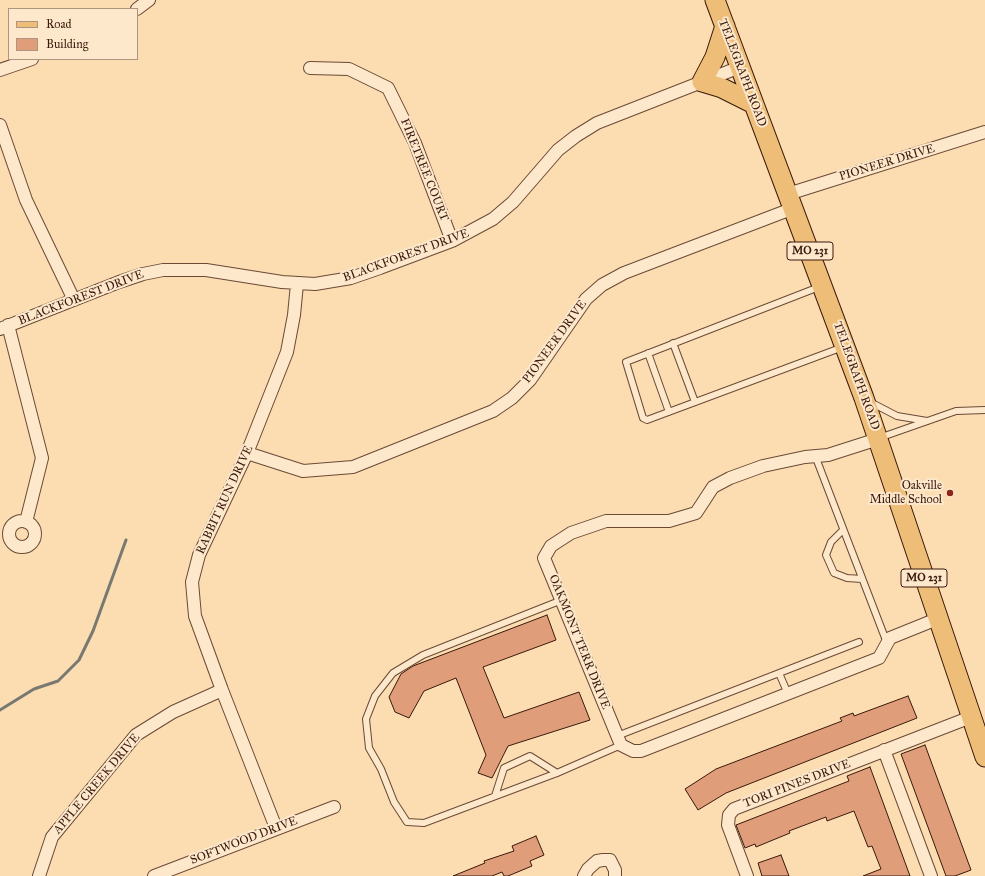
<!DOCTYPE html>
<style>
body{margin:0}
#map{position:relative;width:985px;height:876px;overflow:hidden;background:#fcdcb1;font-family:"IM FELL Great Primer",serif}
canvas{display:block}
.legend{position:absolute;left:8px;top:8px;width:130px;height:52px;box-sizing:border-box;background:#fde8cc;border:1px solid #af957f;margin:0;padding:5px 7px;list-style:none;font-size:12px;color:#3a190c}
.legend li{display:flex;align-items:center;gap:8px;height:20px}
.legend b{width:20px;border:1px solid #af957f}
</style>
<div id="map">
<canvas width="985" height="876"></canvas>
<ul class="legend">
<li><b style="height:5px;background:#eebe78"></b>Road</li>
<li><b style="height:11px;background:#df9d7a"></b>Building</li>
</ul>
</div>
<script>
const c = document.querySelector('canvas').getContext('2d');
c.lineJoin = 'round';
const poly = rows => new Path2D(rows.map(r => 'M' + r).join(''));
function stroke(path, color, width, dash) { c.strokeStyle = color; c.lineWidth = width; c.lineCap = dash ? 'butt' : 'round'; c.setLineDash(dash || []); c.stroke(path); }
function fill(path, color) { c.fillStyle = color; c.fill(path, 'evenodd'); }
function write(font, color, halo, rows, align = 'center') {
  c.font = font + ' "IM FELL Great Primer",serif'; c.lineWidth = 4; c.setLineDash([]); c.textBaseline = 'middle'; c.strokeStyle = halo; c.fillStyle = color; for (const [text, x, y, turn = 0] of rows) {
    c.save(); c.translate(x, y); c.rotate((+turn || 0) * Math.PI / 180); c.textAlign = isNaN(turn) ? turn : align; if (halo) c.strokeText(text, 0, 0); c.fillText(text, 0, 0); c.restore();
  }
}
stroke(poly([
 [0,710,34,689,58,681,79,660,93,631,126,540]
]), '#787a71', 3);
const building = poly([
 [547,615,556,640,483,667,504,718,579,692,590,720,508,746,492,778,478,773,486,755,456,678,424,691,409,718,395,712,389,697,401,674,413,666,547,615],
 [908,696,917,718,726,793,698,810,685,789,716,769,842,721,840,718,853,713,854,716,908,696],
 [925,745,971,870,955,876,946,876,901,754,925,745],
 [870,767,910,876,863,876,881,869,872,846,868,847,854,811,827,821,826,817,789,831,790,833,756,847,755,844,745,848,736,825,849,781,847,776,870,767],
 [536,836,544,855,530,861,532,866,508,876,504,876,502,872,492,876,453,876,485,863,484,861,514,851,512,846,536,836],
 [781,855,789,876,762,876,758,863,781,855]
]);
fill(building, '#df9d7a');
stroke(building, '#3a190c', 1);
const service = poly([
 [819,287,626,362,643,418,647,420,843,347],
 [673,343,695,402],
 [648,353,669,412],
 [870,402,897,416,927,421],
 [879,438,956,411,985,410],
 [816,458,887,643],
 [843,530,831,542,826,555,834,573,847,578,862,579],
 [562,600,423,655,393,673,375,696,366,719,369,748,381,769,394,802,407,822,424,823,557,773,621,745],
 [779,673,788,694],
 [617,736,859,642],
 [495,796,504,768,530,756,557,773]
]);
const minor = poly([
 [137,9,149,0],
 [310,68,349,69,388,88,415,143,452,241],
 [0,70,32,59],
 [0,125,26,200,74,300],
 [788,194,985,132],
 [8,325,42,458,26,522],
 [0,329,119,282,143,274,163,270,206,270,282,282,315,284,351,278,380,268,452,241,493,219,513,202,558,150,576,136,597,123,740,67],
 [878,439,828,455,805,457,763,466,730,478,713,487,696,513,669,521,606,521,571,533,551,546,544,558,621,745,633,751,641,751,879,658,890,638,937,619],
 [247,453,303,471,353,467,493,411,512,398,530,380,586,299,602,285,624,273,794,208],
 '9 534a13 13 0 1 1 26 0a13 13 0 1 1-26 0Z',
 [884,750,931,876],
 [276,828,222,690,195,616,192,582,199,555,247,453,287,352,294,315,297,284],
 [39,876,52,837,136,735,173,712,222,690],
 [154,876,334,807],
 [584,876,588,869,597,861,603,860,610,860,615,870,615,876],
 [747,876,728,825,729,815,734,809,971,717]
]);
const primary = poly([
 [715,0,864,398,985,757],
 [725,26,715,57,702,82,722,88,754,104]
]);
stroke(service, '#6a4a35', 8);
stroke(minor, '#6a4a35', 14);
stroke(primary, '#3a190c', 21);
stroke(service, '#fde8cc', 6);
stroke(minor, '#fde8cc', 12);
stroke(primary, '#eebe78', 19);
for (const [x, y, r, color] of [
 [950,493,4,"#8f2418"]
]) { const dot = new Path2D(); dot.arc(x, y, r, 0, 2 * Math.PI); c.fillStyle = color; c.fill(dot); stroke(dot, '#fde8cc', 1.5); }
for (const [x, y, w] of [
 [810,251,46],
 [924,578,46]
]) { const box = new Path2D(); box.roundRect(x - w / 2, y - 9, w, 18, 3); c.fillStyle = '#fde8cc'; c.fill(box); stroke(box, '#3a190c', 1); }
write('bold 11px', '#3a190c', null, [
 ["MO 231",810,251],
 ["MO 231",924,578]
]);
write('12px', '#3a190c', '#fde8cc', [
 ["TELEGRAPH ROAD",742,73,69],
 ["PIONEER DRIVE",887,163,-17],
 ["FIRETREE COURT",424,170,68],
 ["BLACKFOREST DRIVE",406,256,-20],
 ["BLACKFOREST DRIVE",81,298,-21],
 ["PIONEER DRIVE",555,342,-54],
 ["TELEGRAPH ROAD",856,376,70],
 ["RABBIT RUN DRIVE",225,500,-65],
 ["OAKMONT TERR DRIVE",579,642,68],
 ["APPLE CREEK DRIVE",97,784,-50],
 ["TORI PINES DRIVE",797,784,-21],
 ["SOFTWOOD DRIVE",244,841,-21]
]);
write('12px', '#3a190c', '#fde8cc', [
 ["Oakville",942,486],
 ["Middle School",942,500]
], 'right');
</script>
